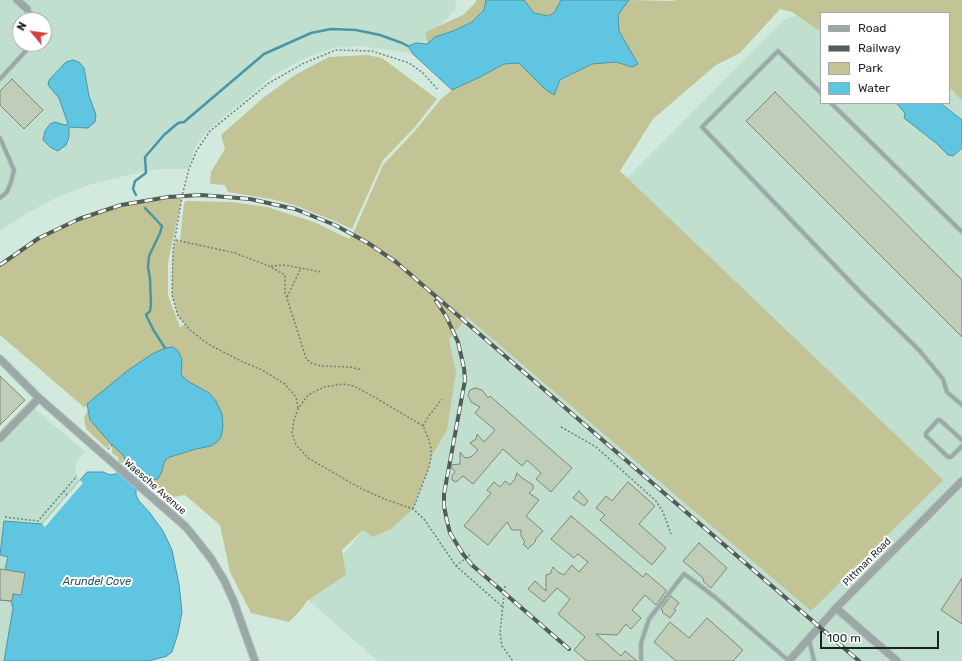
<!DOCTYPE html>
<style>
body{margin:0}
#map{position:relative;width:962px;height:661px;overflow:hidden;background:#d2eadd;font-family:Rubik,sans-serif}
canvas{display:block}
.legend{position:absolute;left:820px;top:12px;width:130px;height:92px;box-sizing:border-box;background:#fff;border:1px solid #a4a7a6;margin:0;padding:5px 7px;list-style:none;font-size:12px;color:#1b2420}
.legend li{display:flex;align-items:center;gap:8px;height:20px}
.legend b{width:20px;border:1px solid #a4a7a6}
.north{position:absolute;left:12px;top:12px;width:40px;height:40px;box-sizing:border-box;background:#fff;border:1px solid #a4a7a6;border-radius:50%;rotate:299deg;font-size:11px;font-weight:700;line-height:16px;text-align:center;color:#1b2420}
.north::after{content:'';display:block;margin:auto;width:14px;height:18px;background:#cf413a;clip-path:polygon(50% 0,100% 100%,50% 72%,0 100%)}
.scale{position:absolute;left:820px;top:631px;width:119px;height:18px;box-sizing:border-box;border:2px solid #1b2420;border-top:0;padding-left:5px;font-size:12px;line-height:14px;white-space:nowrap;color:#1b2420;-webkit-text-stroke:3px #fff;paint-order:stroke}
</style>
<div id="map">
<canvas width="962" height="661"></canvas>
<ul class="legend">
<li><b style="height:5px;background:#9ca8a7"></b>Road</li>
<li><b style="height:5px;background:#515e58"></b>Railway</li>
<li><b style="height:11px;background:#c2c495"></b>Park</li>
<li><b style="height:11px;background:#60c5e0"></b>Water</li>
</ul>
<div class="north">N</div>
<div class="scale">100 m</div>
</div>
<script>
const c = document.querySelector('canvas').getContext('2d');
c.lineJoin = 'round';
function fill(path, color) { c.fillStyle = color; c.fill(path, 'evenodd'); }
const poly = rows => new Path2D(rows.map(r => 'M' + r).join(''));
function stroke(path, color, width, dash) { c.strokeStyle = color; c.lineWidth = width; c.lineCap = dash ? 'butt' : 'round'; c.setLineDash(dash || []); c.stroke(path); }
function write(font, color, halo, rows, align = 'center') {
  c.font = font + ' Rubik,sans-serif'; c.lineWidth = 4; c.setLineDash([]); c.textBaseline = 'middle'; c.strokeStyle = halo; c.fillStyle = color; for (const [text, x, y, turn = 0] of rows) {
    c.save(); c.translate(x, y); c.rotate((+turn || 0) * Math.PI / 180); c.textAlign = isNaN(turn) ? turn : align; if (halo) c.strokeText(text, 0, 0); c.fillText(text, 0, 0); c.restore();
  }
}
fill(poly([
 [0,0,456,0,455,10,413,54,391,50,359,46,333,48,303,59,274,75,206,132,195,148,188,169,163,169,141,172,92,184,62,195,42,205,21,217,0,231],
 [20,20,44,20,44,44,20,44],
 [833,0,962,0,962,661,378,661,308,600,363,530,448,331,632,173,784,20],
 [821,13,949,13,949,103,821,103],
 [31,405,85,452,75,465,77,476,80,480,42,524,4,521,0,555,8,556,0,591,0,438],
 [0,600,12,601,13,608,4,661,0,661]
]), '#c0dfcf');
fill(poly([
 [476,0,486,0,484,10,473,21,451,32,435,37,427,44,426,32,463,15,476,2],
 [524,0,561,0,554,13,548,16,534,13],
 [629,0,673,1,676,0,962,0,962,100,949,87,949,13,821,13,821,31,814,27,792,12,780,9,740,53,716,65,653,119,620,171,943,480,811,611,467,317,449,339,456,372,447,430,431,457,429,467,413,509,391,529,373,537,363,530,342,550,346,575,308,600,299,612,289,622,251,613,230,572,220,525,185,495,167,498,162,497,152,488,147,487,142,483,145,481,158,479,162,471,164,463,167,458,196,449,210,446,123,455,126,462,119,463,118,457,112,453,112,445,111,444,106,448,86,429,84,418,88,409,87,404,85,408,0,335,0,265,39,238,79,219,121,205,144,200,182,196,168,263,168,295,180,327,185,324,178,316,172,295,172,273,173,250,176,240,180,241,184,203,186,201,231,202,267,207,314,222,349,239,353,234,383,165,414,132,441,99,452,90,480,77,504,64,519,63,545,89,592,64,616,62,632,67,638,64,619,32,618,15],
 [367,55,382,58,437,99,414,128,383,160,352,229,335,221,294,205,271,199,228,192,225,185,210,184,211,172,225,149,221,135,263,98,295,75,329,57]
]), '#c2c495');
const water = poly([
 [486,0,524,0,534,13,548,16,554,13,561,0,629,0,618,15,619,31,638,64,632,67,616,62,592,64,560,80,554,95,545,89,519,63,504,64,480,77,452,90,413,54,408,46,416,43,427,44,435,37,453,31,472,22,484,10,486,0],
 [73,60,79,62,84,68,89,96,96,115,95,122,88,128,69,127,69,137,66,145,58,151,50,147,43,140,45,131,50,124,55,122,65,125,68,124,59,98,48,85,49,80,66,62,73,60],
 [896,103,940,103,962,120,962,148,953,156,948,155,936,143,904,118,905,113,896,103],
 [173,347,178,351,182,359,181,374,186,380,209,393,216,401,222,414,223,427,221,437,217,442,211,446,196,449,167,458,164,463,162,471,158,479,145,481,140,484,136,490,136,495,139,501,150,513,163,531,172,550,179,584,182,612,178,633,172,652,167,656,149,661,4,661,13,608,11,601,0,600,0,591,8,557,0,555,4,521,42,524,87,472,103,472,110,475,116,474,126,462,123,455,111,444,90,420,87,404,127,371,152,354,165,348,173,347]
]);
fill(water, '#60c5e0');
stroke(water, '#4b95a6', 1);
fill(poly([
 [80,480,83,483,45,527,42,524]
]), '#d2eadd');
stroke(poly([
 [136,195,133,189,135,181,146,173,145,157,164,135,178,123,184,122,264,54,311,33,331,29,356,30,380,35,402,43,408,46],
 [145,208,162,226,160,233,149,256,148,267,150,279,151,305,150,311,146,315,154,331,165,348]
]), '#4b95a6', 2.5);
const building = poly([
 [12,79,43,110,24,129,0,105,0,91,12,79],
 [775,92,962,280,962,337,746,121,775,92],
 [0,376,25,400,0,425,0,376],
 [475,388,482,390,488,398,490,396,572,468,551,492,536,479,541,473,527,460,522,466,503,449,473,484,463,476,456,482,452,480,452,476,455,472,450,465,460,464,460,452,465,458,471,457,478,450,470,443,476,439,477,434,484,442,495,430,475,413,480,407,471,402,468,395,470,390,475,388],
 [517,473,522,478,533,485,533,489,529,493,539,500,526,516,543,531,535,540,536,541,528,549,523,544,525,542,521,536,521,530,512,530,507,522,488,545,464,526,491,493,487,490,494,482,500,487,505,481,510,485,515,479,517,473],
 [628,482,655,506,639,524,666,548,652,565,600,520,605,515,596,508,606,496,612,501,628,482],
 [579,491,588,501,584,506,573,498,579,491],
 [571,516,643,577,646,573,666,590,666,591,656,605,645,595,632,610,641,618,631,629,626,624,617,635,596,634,621,656,625,651,637,661,587,661,574,650,585,637,558,614,570,599,557,588,544,602,528,589,535,581,546,591,546,575,550,574,553,567,558,572,564,575,572,565,579,572,588,562,578,554,574,558,551,539,571,516],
 [699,543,727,568,711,588,703,581,704,579,683,561,699,543],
 [0,569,25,573,21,595,13,594,12,601,0,600,0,569],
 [962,578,962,624,941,610,962,578],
 [671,596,679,603,674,609,676,610,670,618,662,612,663,611,661,609,671,596],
 [707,618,743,650,733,661,676,661,654,642,670,622,689,638,707,618]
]);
fill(building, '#bfcdb9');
stroke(building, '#7d8978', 1);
const service = poly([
 [27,9,37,20],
 [44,27,46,29,44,32],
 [0,79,32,44],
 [821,93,778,51,702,127,861,293,919,350,943,379,947,392,962,405],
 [831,103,962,232],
 [0,138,14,170,11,182,7,192,0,198],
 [962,440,940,420,938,420,926,433,926,436,948,457,951,457,962,446],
 [809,639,814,661],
 [641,661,641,643,649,619,684,574,698,584,716,598,789,661]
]);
const minor = poly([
 [17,0,27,9],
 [0,359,39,398],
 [0,438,39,398,186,527,199,543,212,560,224,580,234,602,255,661],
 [836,608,897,661],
 [789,661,836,608,962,481]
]);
stroke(service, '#b1c6bb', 5.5);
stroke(minor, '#b1c6bb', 9);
stroke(poly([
 [176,240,235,253,269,266,285,275,285,292,306,358,311,363,321,366,350,367,362,370],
 [271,266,285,265,321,272],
 [287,297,301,268],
 [298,408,296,397,285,384,262,370,243,362,208,344,190,330,178,316,172,295,173,250,182,196,189,169,197,150,210,131,269,83,302,64,336,50,372,51,409,63,423,73,438,90],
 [423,426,428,417,442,399],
 [561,427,596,447,656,501,663,512,671,534],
 [108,449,112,445],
 [63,491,67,495],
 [413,509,429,467,431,457,431,448,428,437,423,426,376,398,354,386,343,384,324,387,308,395,298,409,294,420,292,433,296,445,308,458,360,488,387,500,413,509,424,519,456,566,503,607],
 [5,517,38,521,77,476],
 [456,566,471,554],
 [505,586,500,633,502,646,513,661]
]), '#718279', 1.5, [2, 2]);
stroke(service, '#9ca8a7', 3.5);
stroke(minor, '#9ca8a7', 7);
const rail = poly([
 [0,265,39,238,79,219,121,205,168,197,201,195,250,199,295,209,335,225,368,243,396,262,859,661],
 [436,301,446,316,458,342,464,368,465,380,444,494,444,506,447,521,450,533,463,554,472,565,569,649]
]);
stroke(rail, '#515e58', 4);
stroke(rail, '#fff', 2.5, [8]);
write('10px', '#1b2420', '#fff', [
 ["Waesche Avenue",155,487,41],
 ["Pittman Road",867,562,-45]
]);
write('italic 11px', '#25525e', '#fff', [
 ["Arundel Cove",97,582]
]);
</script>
